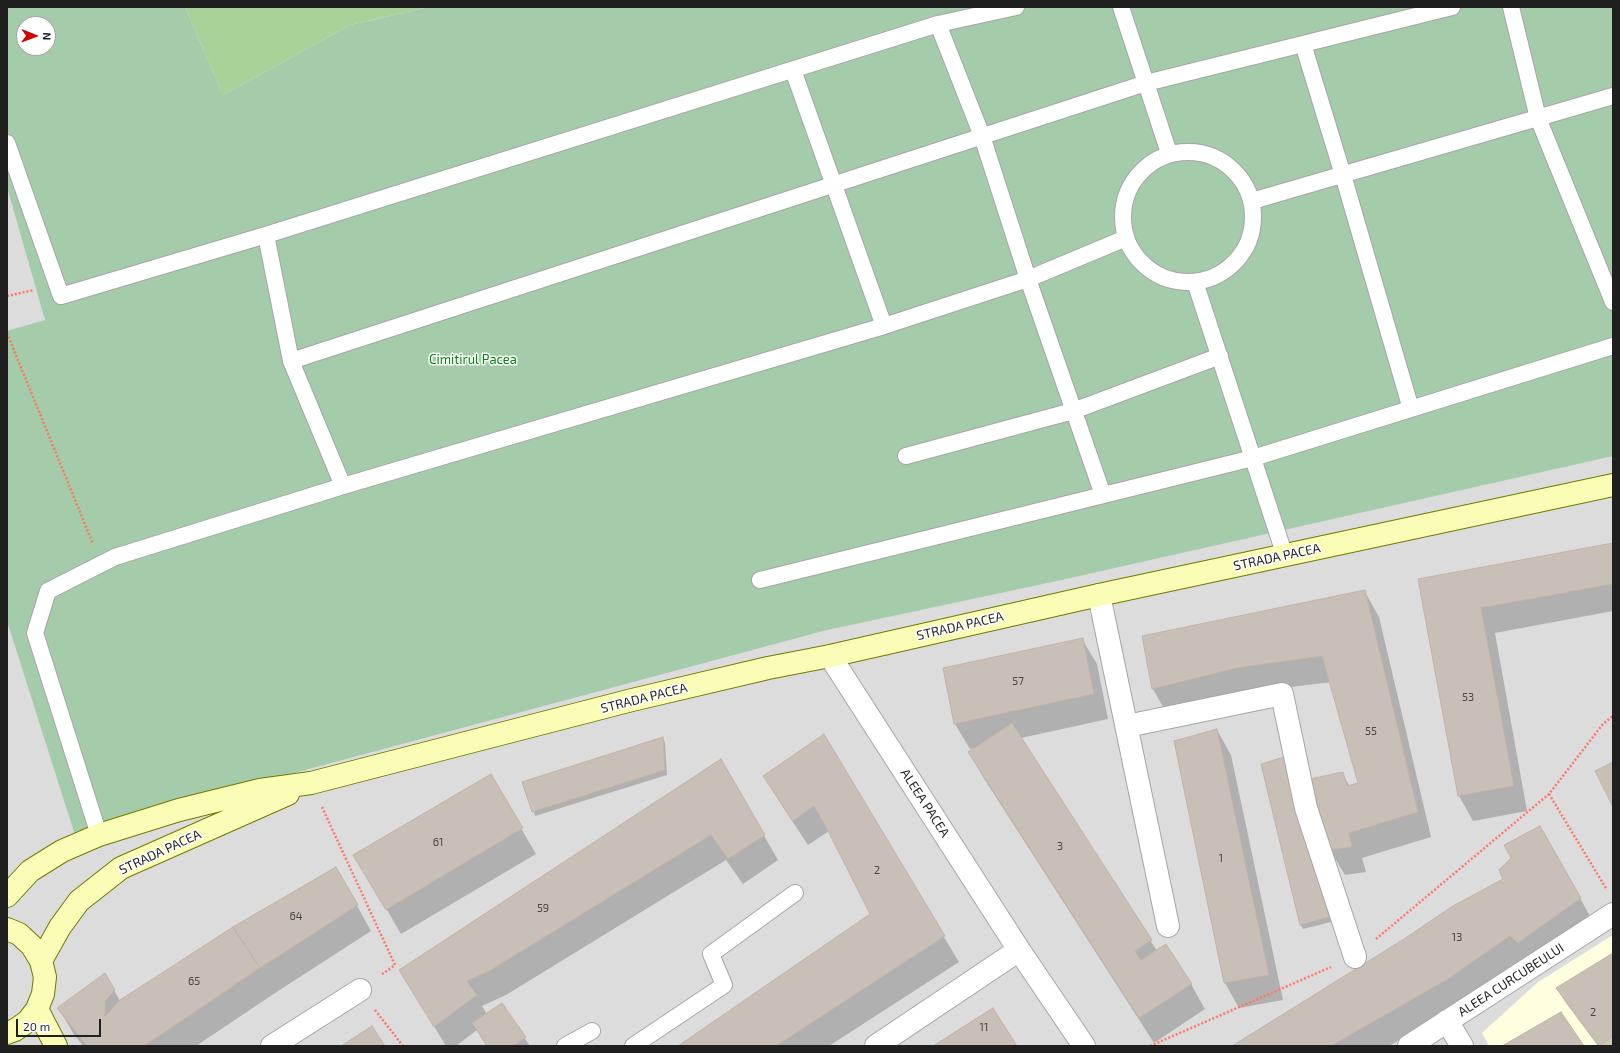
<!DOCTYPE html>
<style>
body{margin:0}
#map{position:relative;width:1620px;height:1053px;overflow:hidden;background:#f0ece5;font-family:"Exo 2",sans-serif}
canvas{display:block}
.frame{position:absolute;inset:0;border:8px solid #1f1f1f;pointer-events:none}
.north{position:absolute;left:16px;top:16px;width:40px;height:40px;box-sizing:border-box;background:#fff;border:1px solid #a5a5a5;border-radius:50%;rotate:91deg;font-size:11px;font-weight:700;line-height:16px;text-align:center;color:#1f1f1f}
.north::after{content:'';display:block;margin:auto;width:14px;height:18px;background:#ce0000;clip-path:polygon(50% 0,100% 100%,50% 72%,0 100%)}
.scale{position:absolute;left:16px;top:1019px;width:85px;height:18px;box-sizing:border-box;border:2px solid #1f1f1f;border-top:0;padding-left:5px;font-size:12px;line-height:14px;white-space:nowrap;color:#1f1f1f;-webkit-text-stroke:3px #fff;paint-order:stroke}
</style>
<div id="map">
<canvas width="1620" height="1053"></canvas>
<div class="frame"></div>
<div class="north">N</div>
<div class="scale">20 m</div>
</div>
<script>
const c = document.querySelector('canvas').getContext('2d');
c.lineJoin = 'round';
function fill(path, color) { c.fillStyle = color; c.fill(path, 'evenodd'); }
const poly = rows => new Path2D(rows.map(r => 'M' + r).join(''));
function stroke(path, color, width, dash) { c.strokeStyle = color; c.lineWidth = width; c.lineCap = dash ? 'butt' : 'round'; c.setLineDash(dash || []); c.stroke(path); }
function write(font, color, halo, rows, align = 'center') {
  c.font = font + ' "Exo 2",sans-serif'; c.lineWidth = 3; c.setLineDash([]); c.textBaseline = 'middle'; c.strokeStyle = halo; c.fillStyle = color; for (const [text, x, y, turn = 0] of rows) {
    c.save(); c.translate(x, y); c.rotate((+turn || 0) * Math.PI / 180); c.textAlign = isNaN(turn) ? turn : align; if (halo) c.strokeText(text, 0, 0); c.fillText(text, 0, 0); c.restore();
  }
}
fill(poly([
 [1613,7,1613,1046,7,1046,7,101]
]), '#dddcdc');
fill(poly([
 [1613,935,1613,1046,1489,1046,1482,1033,1538,982]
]), '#ffffdf');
fill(poly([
 [185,7,429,7,350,25,223,95]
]), '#a8d297');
fill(poly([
 [7,7,185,7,223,95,350,25,429,7,1613,7,1613,456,1066,579,827,630,74,832,7,621,7,331,45,320,7,187],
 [24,24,48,24,48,48,24,48]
]), '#a4cbaa');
fill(poly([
 [1613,544,1613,611,1495,633,1527,811,1473,821,1459,796,1419,580],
 [1365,592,1379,617,1431,837,1362,858,1366,872,1345,875,1330,850,1342,773,1350,787,1359,784,1331,682,1251,692,1167,714,1153,689,1143,637],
 [1082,639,1097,664,1108,719,1021,738,1157,951,1191,984,1205,1009,1154,1043,983,777,969,752,975,748,970,749,955,724,944,669],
 [1217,730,1231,755,1283,1000,1239,1008,1225,983,1175,741],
 [823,736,959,962,829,1046,680,1046,871,914,829,831,808,845,779,801,764,776],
 [663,738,665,743,667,775,535,816,523,782],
 [721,761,778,860,743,884,726,860,506,995,482,1006,487,1014,501,1004,530,1046,487,1046,477,1030,456,1046,446,1046,415,995],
 [1286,762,1331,922,1303,929,1301,925],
 [490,775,536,854,401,934,355,855],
 [1554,852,1594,923,1462,1004,1389,1046,1235,1046],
 [350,893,371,931,275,993,196,1046,83,1046,73,1033,59,1008,105,974,120,1001],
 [1613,954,1613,1046,1598,1046,1565,1002,1557,988]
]), '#0003');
const building = poly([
 [1613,543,1613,584,1481,608,1514,786,1458,796,1418,579,1613,543],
 [1365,590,1418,812,1349,833,1352,847,1329,850,1310,779,1343,772,1347,786,1358,783,1322,656,1237,668,1152,689,1142,636,1365,590],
 [1083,638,1094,694,954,724,943,668,1083,638],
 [1012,723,1152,940,1135,951,1141,960,1166,944,1192,984,1139,1018,968,752,1012,723],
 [1217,729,1269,975,1224,983,1174,741,1217,729],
 [824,734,945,936,776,1046,678,1046,870,914,826,827,814,806,793,821,763,776,824,734],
 [663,737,665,770,532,812,522,782,663,737],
 [1284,757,1329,917,1300,925,1261,764,1284,757],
 [721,759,765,835,728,859,711,835,491,970,467,981,477,995,434,1027,399,970,721,759],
 [1613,762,1613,807,1595,771,1613,762],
 [491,774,523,828,386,910,353,855,491,774],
 [1540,826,1581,898,1518,943,1510,936,1448,979,1331,1046,1232,1046,1404,939,1453,906,1503,879,1499,870,1511,858,1504,845,1540,826],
 [336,867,358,905,260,968,233,927,336,867],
 [233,927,260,968,144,1046,87,1046,57,1008,105,973,115,990,105,1001,105,1016,120,1000,233,927],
 [1613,953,1613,1036,1599,1046,1556,988,1613,953],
 [502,1003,526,1037,513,1046,487,1046,472,1023,502,1003],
 [993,1008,1017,1046,933,1046,993,1008],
 [1561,1012,1584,1046,1502,1046,1561,1012],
 [372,1026,385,1046,341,1046,372,1026]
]);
fill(building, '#c8bfb7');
stroke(building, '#c3b3a6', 1);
const lane = poly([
 [1121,7,1169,153],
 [1511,7,1538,118,1613,302],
 [938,24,982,136,1028,279,1103,495],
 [1303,44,1343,175,1411,409],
 [793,70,884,326],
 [7,143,61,296,266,235,938,24,1016,7],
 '1123 217a65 65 0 1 1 130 0a65 65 0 1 1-130 0Z',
 [1252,201,1613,96],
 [266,235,291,361,343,486],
 [1195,282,1285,556],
 [291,361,1146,83,1452,7],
 [906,456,1073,411,1220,356],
 [760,580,1253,458,1613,346],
 [99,835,35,633,48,591,115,557,343,486,884,326,1028,279,1126,238],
 [565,1046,592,1031],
 [633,1046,724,985,711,954,795,893]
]);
const street = poly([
 [1099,595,1168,926],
 [830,656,1019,950,876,1046],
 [1127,726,1282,694,1306,808,1355,957],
 [1019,950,1084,1046],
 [1447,1021,1462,1046],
 [272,1046,360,990],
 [1409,1046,1613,914]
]);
const secondary = poly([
 [7,896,30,871,62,851,99,835,179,810,260,790,311,783,632,700,768,668,830,656,1099,595,1613,485],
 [7,929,19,934,32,946,41,961,45,977,43,994,37,1009,28,1021,15,1030,7,1033],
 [41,961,60,927,79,901,121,868,288,794],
 [37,1009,56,1046]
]);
stroke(lane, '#a6a6a6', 18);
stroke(street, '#a6a6a6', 24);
stroke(secondary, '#6e7c00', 24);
stroke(poly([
 [7,296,34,290],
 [7,333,93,544],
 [1549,794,1607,890],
 [322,807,395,965,381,975],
 [1376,939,1549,794,1603,724,1613,716],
 [375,1010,403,1046],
 [1150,1046,1331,967]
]), '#ff7767', 2.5, [2, 2]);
stroke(lane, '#fff', 16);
stroke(street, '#fff', 22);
stroke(secondary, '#fafdb6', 22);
write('11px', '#494745', null, [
 ["57",1018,681],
 ["53",1468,697],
 ["55",1371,731],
 ["61",438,842],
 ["3",1060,846],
 ["1",1221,858],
 ["2",877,870],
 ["59",543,908],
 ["64",296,916],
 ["13",1457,937],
 ["65",194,981],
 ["2",1593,1012],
 ["11",984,1027]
]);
write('13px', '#058510', '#fff', [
 ["Cimitirul Pacea",473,360]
]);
write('13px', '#1f1f1f', '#fff', [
 ["STRADA PACEA",1277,557,-12],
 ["STRADA PACEA",960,626,-13],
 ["STRADA PACEA",644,698,-14],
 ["ALEEA PACEA",925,803,57],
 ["STRADA PACEA",160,852,-25],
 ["ALEEA CURCUBEULUI",1511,980,-33]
]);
</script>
